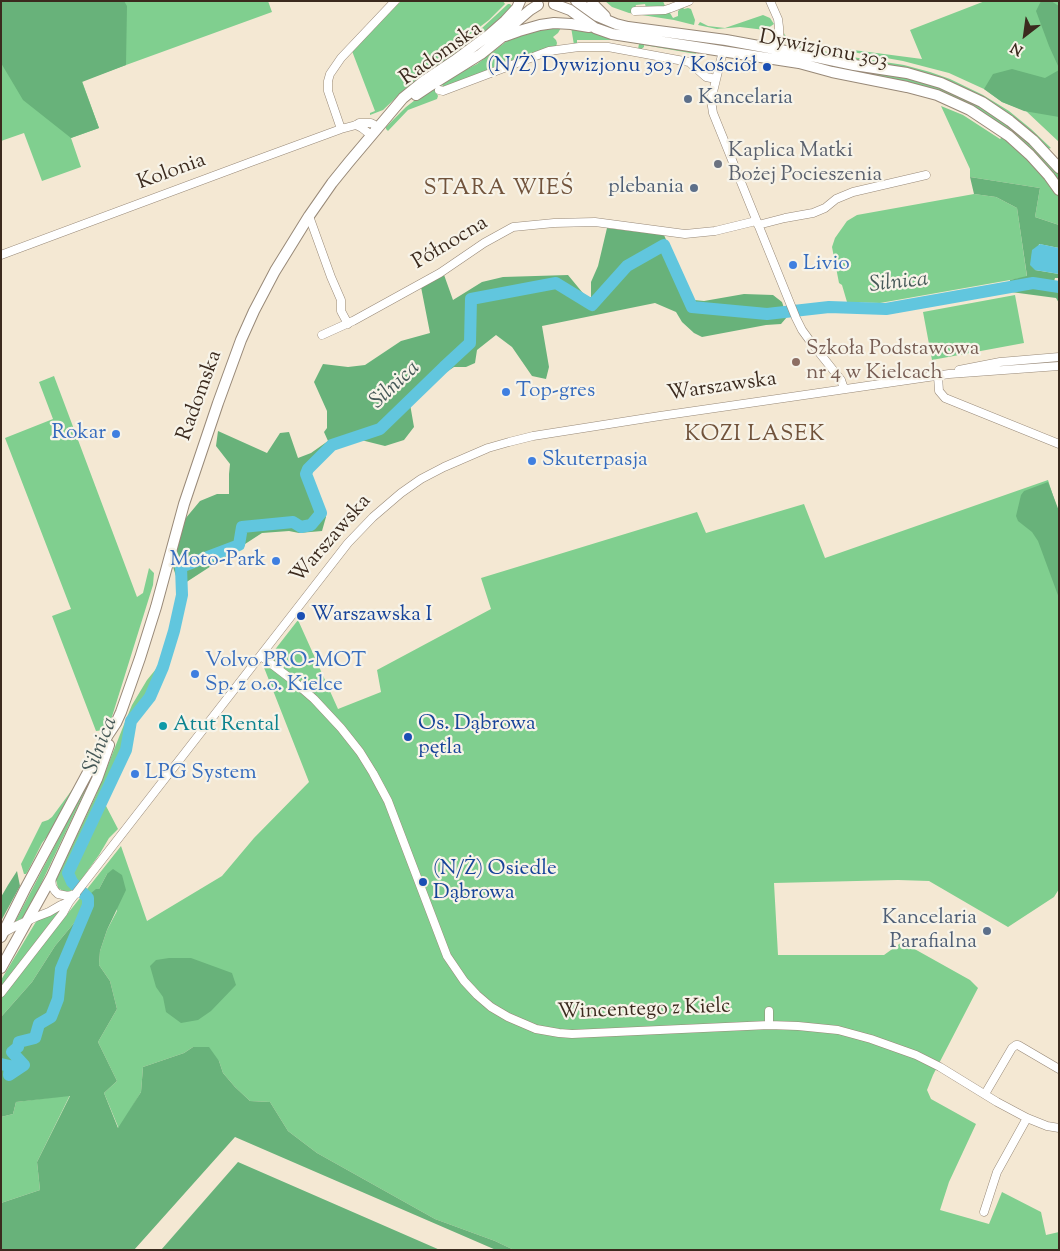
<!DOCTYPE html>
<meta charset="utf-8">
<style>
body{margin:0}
#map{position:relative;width:1060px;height:1251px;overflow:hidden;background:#f4e8d3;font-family:"Sorts Mill Goudy",serif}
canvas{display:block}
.frame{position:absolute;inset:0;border:2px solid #3b2a1e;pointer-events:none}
.north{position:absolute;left:1000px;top:10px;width:50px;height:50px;-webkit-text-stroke:4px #f7f3e8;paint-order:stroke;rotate:210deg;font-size:14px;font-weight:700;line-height:20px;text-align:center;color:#3b2a1e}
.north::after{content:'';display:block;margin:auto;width:18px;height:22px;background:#3b2a1e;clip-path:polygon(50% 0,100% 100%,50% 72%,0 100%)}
</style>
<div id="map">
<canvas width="1060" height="1251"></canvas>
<div class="frame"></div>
<div class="north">N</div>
</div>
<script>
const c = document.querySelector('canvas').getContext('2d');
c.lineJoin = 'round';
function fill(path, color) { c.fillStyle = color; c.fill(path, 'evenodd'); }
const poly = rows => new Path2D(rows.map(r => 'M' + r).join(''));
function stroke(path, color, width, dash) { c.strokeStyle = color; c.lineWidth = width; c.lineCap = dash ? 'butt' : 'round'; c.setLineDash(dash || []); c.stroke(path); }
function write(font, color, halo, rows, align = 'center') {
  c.font = font + ' "Sorts Mill Goudy",serif'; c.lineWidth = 4.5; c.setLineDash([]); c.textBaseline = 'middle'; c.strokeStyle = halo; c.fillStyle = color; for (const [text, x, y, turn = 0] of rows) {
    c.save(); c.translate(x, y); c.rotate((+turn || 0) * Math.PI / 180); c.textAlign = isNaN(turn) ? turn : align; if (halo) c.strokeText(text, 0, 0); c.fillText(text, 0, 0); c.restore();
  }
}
fill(poly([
 [1,1,268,1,272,12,82,81,99,128,71,138,81,167,42,181,24,133,1,141],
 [401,1,503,1,505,4,489,20,436,60,425,73,406,88,383,110,370,115,370,113,375,111,352,51],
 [605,1,663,1,665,6,646,8,645,4,636,5,635,8,666,12,670,13,673,18,678,16,678,11,681,8,683,7,684,9,688,8,691,9,695,20,694,25,674,20,629,13,612,7],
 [985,1,1059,1,1059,142,1026,111,1002,102,984,89,949,73,903,61,858,53,823,46,922,59,910,30],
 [508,4,510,4,513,7,490,28,439,67,429,73,438,61,482,28],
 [763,15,770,18,774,24,765,30,740,27,717,29,698,25,700,22,708,26,725,28],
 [562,26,558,33,553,37,556,40,557,43,556,47,444,87,442,85,435,89,438,96,437,99,408,110,388,131,386,129,386,127,406,107,432,87,477,64,516,34],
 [571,27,583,29,600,35,697,51,696,54,644,45,644,47,640,50,638,49,639,44,617,40,577,40,577,45,574,45],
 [784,33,788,41,794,45,852,57,904,65,930,72,950,79,983,95,1009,111,1031,129,1051,148,1048,149,983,98,846,59,791,47,785,42],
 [707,41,903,76,942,88,977,104,1017,131,1052,166,1059,174,1059,183,964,103,706,44],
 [941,106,963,115,1000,139,1003,136,1015,146,1048,181,1059,197,1059,225,1035,217,1040,188,970,177,970,169],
 [974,194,996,197,1017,208,1027,277,880,303,847,302,842,285,839,283,832,247,835,238,847,221,857,215],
 [1015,295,1024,343,932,360,923,312],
 [54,376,137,597,143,593,149,568,154,573,153,585,110,723,104,730,96,731,52,616,71,609,5,438,53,419,39,382],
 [1048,480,1059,514,1059,889,1054,897,1008,927,929,881,898,880,774,883,778,955,884,955,902,942,970,980,978,988,933,1075,927,1090,931,1099,976,1124,949,1182,940,1210,989,1224,1002,1192,1041,1212,1046,1235,1059,1232,1059,1250,514,1250,495,1241,435,1219,317,1153,288,1131,270,1102,250,1101,235,1087,223,1073,219,1061,193,1047,184,1053,143,1067,141,1092,119,1129,104,1093,117,1081,98,1042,117,1009,110,981,99,965,100,951,107,930,117,911,107,874,99,889,85,906,79,917,55,946,32,982,1,1017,1,998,121,846,147,921,222,876,254,838,309,782,263,665,298,620,338,709,381,692,377,670,491,609,481,578,697,512,706,533,804,504,825,558],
 [161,668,160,676,154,690,146,708,137,719,131,735,128,752,105,804,118,829,109,838,99,855,81,880,71,891,68,892,63,891,58,888,56,880,96,795,127,717,132,705,147,680,156,669],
 [80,779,49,834,42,843,28,871,26,874,24,874,21,864,42,822,48,820,52,817],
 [86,786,87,787,32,903,25,916,21,919,15,922],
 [60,910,58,913,1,987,1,980,37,920],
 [70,1095,37,1162,40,1190,1,1203,1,1117,13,1114,16,1102]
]), '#80cf8f');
fill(poly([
 [1,1,124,1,127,6,126,65,82,82,99,128,71,138,23,100,1,63],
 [1041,1,1051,1,1059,6,1059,68,1049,46,1036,11],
 [1012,69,1045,78,1059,70,1059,117,1024,111,1002,102,984,89,993,74],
 [970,177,1040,188,1035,217,1059,225,1059,248,1039,244,1035,270,1059,274,1059,278,1055,278,1052,288,1059,292,1059,303,1056,298,1011,292,1010,280,1027,276,1017,208,996,197,974,194],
 [607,228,664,235,690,295,694,300,704,301,744,294,773,295,782,302,787,317,781,324,766,325,702,337,694,333,682,322,676,312,655,303,542,326,549,367,546,379,532,376,512,347,496,335,477,350,475,363,466,367,454,367,433,381,410,404,414,427,404,440,385,446,357,439,332,446,308,475,318,491,326,517,322,531,299,533,289,531,262,533,185,583,178,582,173,567,176,548,185,519,200,501,217,494,229,494,229,474,230,464,216,446,218,431,267,453,280,433,289,432,298,458,311,453,328,441,324,432,327,428,327,411,314,382,323,364,348,367,365,365,401,341,430,333,421,287,443,272,453,300,482,282,503,277,568,275,587,298,591,297,591,282,598,266],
 [1048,482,1059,511,1059,598,1038,541,1032,532,1018,521,1016,516,1021,495,1024,491],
 [113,869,122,875,126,890,107,930,100,951,99,965,110,981,117,1009,98,1042,117,1081,104,1093,118,1128,141,1092,143,1067,184,1053,193,1047,209,1047,219,1061,223,1073,235,1087,250,1101,270,1102,288,1131,317,1153,435,1219,495,1241,514,1250,496,1250,235,1137,134,1250,1,1250,1,1203,40,1190,37,1162,70,1096,16,1102,13,1114,1,1117,1,1017,32,982,55,946,79,917,90,894,96,889,99,889,107,874],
 [17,871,20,886,1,921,1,897,8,885],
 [169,958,191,958,232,973,236,985,211,1011,198,1020,181,1023,166,1012,163,997,156,987,150,966,156,960],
 [238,1162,440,1250,161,1250]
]), '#68b27a');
fill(poly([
 [1040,244,1059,248,1059,274,1035,270,1030,265,1032,250]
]), '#61c6de');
stroke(poly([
 [1,1064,10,1066,9,1075,24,1065,12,1052,18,1047,19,1042,35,1038,39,1024,51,1017,58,999,61,969,88,905,88,898,72,882,68,873,126,750,131,721,150,697,163,667,174,631,182,595,181,567,239,545,242,527,293,522,301,527,311,525,321,513,306,474,308,469,332,445,380,429,444,367,470,343,471,299,556,283,592,305,627,266,664,245,692,307,767,314,829,307,886,309,1033,283,1059,287]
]), '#61c6de', 12);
const minor = poly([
 [770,1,778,19,779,27,779,36,777,50],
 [635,11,665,10,671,8,689,1],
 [723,51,711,100,713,113,796,318,802,330,810,341,841,380,844,389],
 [439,90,443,91,549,51,579,47,608,47,689,62,706,77,716,79],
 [356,125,362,128,371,135],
 [341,129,328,91,328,81,330,74,341,58,395,1],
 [309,216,331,277,341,300,341,311,348,324],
 [758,225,785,218,813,213,825,208,836,199,853,192,926,175],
 [1,255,251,162,341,129,356,125,359,123,371,123,378,127],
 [322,335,353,321,440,273,484,243,513,227,554,223,595,222,685,234,715,231,756,221],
 [959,370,1000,362,1059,357],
 [938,376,939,391,945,398,1059,444],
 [261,656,291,679,314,699,341,728,360,752,373,773,388,801,447,956,464,981,477,995,491,1007,508,1017,536,1029,559,1033,572,1034,769,1025,798,1026,838,1030,871,1039,916,1055,940,1067,997,1102,1027,1118,1047,1126,1059,1128],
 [51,878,52,886,55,891,58,894,68,896,76,894],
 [3,933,16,926,36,917,49,912,61,905,69,902],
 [1,993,63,913,69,902,348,543,373,517,401,493,421,479,444,467,488,448,509,442,533,436,660,416,949,374,1059,366],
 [769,1011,769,1025],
 [985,1094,1012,1048,1016,1045,1018,1045,1059,1069],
 [984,1212,997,1172,1027,1118]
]);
const major = poly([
 [576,1,597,16,616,24,628,27,726,40,802,54,854,65,907,73,941,83,982,102,1010,121,1033,140,1059,168],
 [592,1,595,6,605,16],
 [554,4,570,10,595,28,612,34,799,63,832,72,907,87,937,95,970,110,1009,136,1030,155,1049,176,1059,190],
 [505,36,519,31,540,25,554,23,571,24,589,27],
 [416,95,428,87,481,54,502,37,510,27,530,10,538,5],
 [1,937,25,889,108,735,116,723,121,712,140,658,156,607,184,504,218,403,241,340,254,311,275,271,309,216,332,183,349,162,403,98,424,81,454,61,489,35,505,21,517,8,520,1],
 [1,968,51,878,97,779,109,745]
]);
stroke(minor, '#988978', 9);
stroke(major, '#988978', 12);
stroke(minor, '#fff', 8);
stroke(major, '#fff', 10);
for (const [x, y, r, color] of [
 [767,67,5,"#1a4fb4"],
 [688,99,5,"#5c6f8a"],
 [718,164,5,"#6b7280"],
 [694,188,5,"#5c6f8a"],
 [793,265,5,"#3f7fe0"],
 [796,362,5,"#8d6e63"],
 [506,392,5,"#3f7fe0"],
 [116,434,5,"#3f7fe0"],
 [532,461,5,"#3f7fe0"],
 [276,561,5,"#3f7fe0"],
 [301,616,5,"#1a4fb4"],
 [195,674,5,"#3f7fe0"],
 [163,726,5,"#0f9aa8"],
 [408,737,5,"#1a4fb4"],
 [135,774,5,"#3f7fe0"],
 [423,882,5,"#1a4fb4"],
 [987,931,5,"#5c6f8a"]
]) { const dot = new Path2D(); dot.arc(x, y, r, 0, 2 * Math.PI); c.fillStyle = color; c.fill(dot); stroke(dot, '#f7f3e8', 2); }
write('21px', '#3b2a1e', '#f7f3e8', [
 ["Dywizjonu 303",823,51,11],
 ["Radomska",442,55,-35],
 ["Kolonia",172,173,-20],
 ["Północna",451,244,-31],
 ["Warszawska",722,388,-8],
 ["Radomska",201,396,-70],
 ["Warszawska",332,540,-49],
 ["Wincentego z Kielc",644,1011,-2]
]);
write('21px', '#164399', '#f7f3e8', [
 ["(N/Ż) Dywizjonu 303 / Kościół",757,67,"right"],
 ["Warszawska I",311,616],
 ["Os. Dąbrowa",418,725],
 ["pętla",418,749],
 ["(N/Ż) Osiedle",433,870],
 ["Dąbrowa",433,894]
], 'left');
write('21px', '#4e5e75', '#f7f3e8', [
 ["Kancelaria",698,99,"left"],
 ["plebania",684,188],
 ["Kancelaria",977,919],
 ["Parafialna",977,943]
], 'right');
write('21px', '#5b616d', '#f7f3e8', [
 ["Kaplica Matki",728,152],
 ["Bożej Pocieszenia",728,176]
], 'left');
write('21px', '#366cbe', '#f7f3e8', [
 ["Livio",803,265],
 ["Top-gres",516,392],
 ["Rokar",106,434,"right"],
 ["Skuterpasja",542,461],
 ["Moto-Park",266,561,"right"],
 ["Volvo PRO-MOT",205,662],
 ["Sp. z o.o. Kielce",205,686],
 ["LPG System",145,774]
], 'left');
write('21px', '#785e54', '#f7f3e8', [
 ["Szkoła Podstawowa",806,350],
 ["nr 4 w Kielcach",806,374]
], 'left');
write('21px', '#0d838f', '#f7f3e8', [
 ["Atut Rental",173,726]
], 'left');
c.letterSpacing = '1px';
write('22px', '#71533b', '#f7f3e8', [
 ["STARA WIEŚ",499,190],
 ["KOZI LASEK",755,436]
]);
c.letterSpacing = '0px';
write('italic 22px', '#465958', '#f7f3e8', [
 ["Silnica",899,284,-6],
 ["Silnica",396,386,-43],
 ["Silnica",102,746,-69]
]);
</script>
